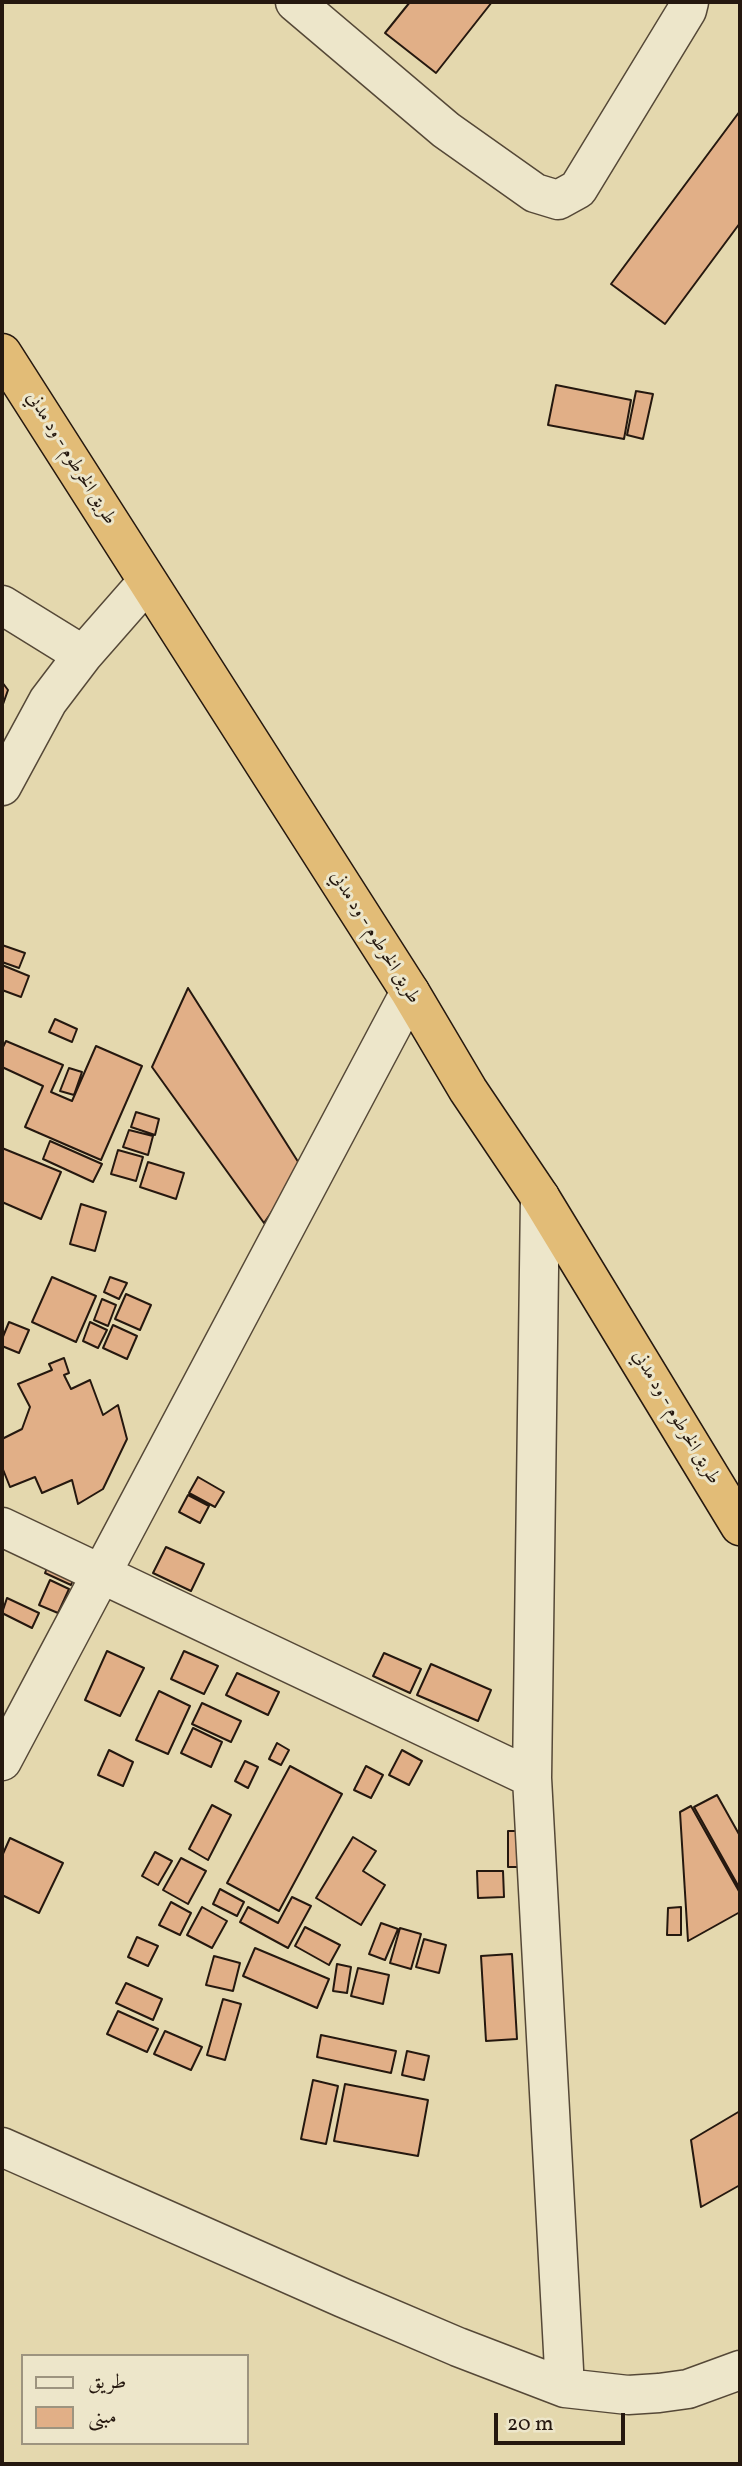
<!DOCTYPE html>
<meta charset="utf-8">
<style>
body{margin:0}
#map{position:relative;width:742px;height:2466px;overflow:hidden;background:#e4d8ae;font-family:Vollkorn,Amiri,serif}
canvas{display:block}
.frame{position:absolute;inset:0;border:4px solid #25180f;pointer-events:none}
.legend{position:absolute;left:21px;top:2354px;width:228px;height:91px;box-sizing:border-box;background:#ede6ca;border:2px solid #9d947f;margin:0;padding:9px 12px;list-style:none;font-size:21px;color:#25180f}
.legend li{display:flex;align-items:center;gap:14px;height:35px}
.legend b{width:35px;border:2px solid #9d947f}
.scale{position:absolute;left:494px;top:2413px;width:131px;height:32px;box-sizing:border-box;border:4px solid #25180f;border-top:0;padding-left:9px;font-size:21px;line-height:24px;white-space:nowrap;color:#25180f;-webkit-text-stroke:5px #ede6ca;paint-order:stroke}
</style>
<div id="map">
<canvas width="742" height="2466"></canvas>
<div class="frame"></div>
<ul class="legend">
<li><b style="height:9px;background:#ede6ca"></b>طريق</li>
<li><b style="height:19px;background:#e1af87"></b>مبنى</li>
</ul>
<div class="scale">20 m</div>
</div>
<script>
const c = document.querySelector('canvas').getContext('2d');
c.lineJoin = 'round';
function fill(path, color) { c.fillStyle = color; c.fill(path, 'evenodd'); }
const poly = rows => new Path2D(rows.map(r => 'M' + r).join(''));
function stroke(path, color, width, dash) { c.strokeStyle = color; c.lineWidth = width; c.lineCap = dash ? 'butt' : 'round'; c.setLineDash(dash || []); c.stroke(path); }
function write(font, color, halo, rows, align = 'center') {
  c.font = font + ' Vollkorn,Amiri,serif'; c.lineWidth = 6; c.setLineDash([]); c.textBaseline = 'middle'; c.strokeStyle = halo; c.fillStyle = color; for (const [text, x, y, turn = 0] of rows) {
    c.save(); c.translate(x, y); c.rotate((+turn || 0) * Math.PI / 180); c.textAlign = isNaN(turn) ? turn : align; if (halo) c.strokeText(text, 0, 0); c.fillText(text, 0, 0); c.restore();
  }
}
const building = poly([
 [410,2,492,2,436,73,385,33,410,2],
 [740,111,740,223,665,324,611,284,740,111],
 [556,385,631,400,624,439,548,425,556,385],
 [636,391,653,394,643,439,627,435,636,391],
 [2,682,8,690,2,707,2,682],
 [2,945,25,953,19,968,2,962,2,945],
 [2,965,29,976,21,997,2,990,2,965],
 [188,988,302,1168,264,1223,152,1067,188,988],
 [55,1019,77,1029,72,1042,49,1032,55,1019],
 [6,1041,63,1065,51,1092,72,1101,96,1046,142,1066,101,1160,25,1127,43,1086,2,1067,2,1049,6,1041],
 [69,1068,82,1072,74,1095,60,1091,69,1068],
 [136,1112,159,1119,155,1135,131,1127,136,1112],
 [129,1130,153,1136,148,1155,123,1147,129,1130],
 [50,1141,102,1164,93,1182,43,1159,50,1141],
 [2,1148,61,1172,41,1219,2,1202,2,1148],
 [118,1150,143,1157,136,1181,111,1174,118,1150],
 [148,1162,184,1173,176,1199,140,1187,148,1162],
 [81,1204,106,1212,95,1251,70,1244,81,1204],
 [52,1277,96,1296,76,1342,32,1322,52,1277],
 [110,1277,127,1283,119,1299,104,1292,110,1277],
 [126,1294,151,1305,140,1330,115,1319,126,1294],
 [102,1299,116,1305,108,1326,94,1320,102,1299],
 [9,1322,29,1330,19,1353,2,1346,2,1339,9,1322],
 [90,1322,107,1330,98,1348,83,1341,90,1322],
 [113,1325,137,1336,127,1359,103,1348,113,1325],
 [64,1358,69,1373,64,1375,71,1389,90,1380,103,1415,118,1405,127,1439,103,1489,78,1504,72,1480,42,1493,35,1477,10,1487,2,1467,2,1439,22,1429,30,1407,18,1384,52,1370,49,1364,64,1358],
 [198,1477,224,1492,215,1507,189,1493,198,1477],
 [188,1495,209,1506,200,1523,179,1512,188,1495],
 [166,1547,204,1564,191,1591,153,1573,166,1547],
 [49,1563,75,1575,71,1585,45,1573,49,1563],
 [50,1580,69,1589,58,1613,39,1605,50,1580],
 [7,1598,39,1613,32,1628,2,1613,7,1598],
 [107,1651,144,1668,120,1716,85,1700,107,1651],
 [184,1651,218,1666,204,1694,171,1679,184,1651],
 [384,1653,421,1669,410,1693,373,1676,384,1653],
 [431,1664,491,1690,478,1721,417,1695,431,1664],
 [237,1673,279,1692,268,1715,226,1695,237,1673],
 [159,1691,190,1706,168,1754,136,1740,159,1691],
 [202,1703,241,1721,231,1742,192,1724,202,1703],
 [193,1728,222,1742,211,1767,181,1753,193,1728],
 [277,1743,289,1750,281,1765,269,1759,277,1743],
 [109,1750,133,1762,123,1786,98,1775,109,1750],
 [402,1750,422,1761,409,1785,389,1775,402,1750],
 [245,1761,258,1767,248,1788,235,1781,245,1761],
 [290,1766,342,1794,279,1911,227,1883,290,1766],
 [366,1766,383,1775,371,1798,354,1790,366,1766],
 [717,1795,740,1836,740,1889,694,1807,717,1795],
 [212,1805,231,1815,208,1860,189,1849,212,1805],
 [691,1806,740,1893,740,1912,688,1941,680,1812,691,1806],
 [508,1831,524,1831,524,1867,508,1867,508,1831],
 [353,1837,376,1851,363,1871,385,1885,361,1925,316,1898,353,1837],
 [10,1838,63,1863,39,1913,2,1895,2,1856,10,1838],
 [155,1852,172,1861,158,1885,142,1876,155,1852],
 [181,1858,206,1871,188,1904,163,1890,181,1858],
 [477,1871,503,1871,504,1897,478,1898,477,1871],
 [220,1889,244,1902,237,1916,213,1904,220,1889],
 [292,1897,311,1906,288,1948,240,1922,248,1907,278,1923,292,1897],
 [171,1902,191,1913,180,1935,159,1925,171,1902],
 [202,1907,227,1921,212,1948,187,1935,202,1907],
 [681,1907,681,1935,667,1935,668,1908,681,1907],
 [381,1923,398,1929,385,1960,369,1954,381,1923],
 [305,1927,340,1945,329,1965,295,1946,305,1927],
 [400,1928,421,1934,411,1969,390,1963,400,1928],
 [137,1937,158,1946,148,1966,128,1957,137,1937],
 [424,1939,446,1945,439,1973,416,1967,424,1939],
 [255,1948,329,1979,317,2008,243,1976,255,1948],
 [512,1954,517,2039,486,2041,481,1956,512,1954],
 [214,1956,240,1963,233,1991,206,1985,214,1956],
 [337,1964,351,1967,347,1993,333,1991,337,1964],
 [358,1968,389,1975,383,2004,351,1996,358,1968],
 [126,1983,162,1999,153,2020,116,2003,126,1983],
 [223,1999,241,2004,225,2060,207,2055,223,1999],
 [118,2011,158,2029,147,2052,107,2034,118,2011],
 [165,2031,202,2047,191,2070,154,2054,165,2031],
 [321,2035,396,2051,391,2073,317,2057,321,2035],
 [407,2051,429,2056,424,2080,402,2075,407,2051],
 [313,2080,338,2086,326,2144,301,2139,313,2080],
 [345,2084,428,2100,418,2156,334,2141,345,2084],
 [740,2111,740,2185,701,2207,691,2140,740,2111]
]);
fill(building, '#e1af87');
stroke(building, '#25180f', 2);
const minor = poly([
 [295,2,446,130,535,193,558,200,578,189,687,10,689,2],
 [2,605,83,655],
 [2,786,48,701,83,655,147,582],
 [540,1197,532,1778,565,2388],
 [2,1527,532,1778],
 [2,1761,410,992],
 [2,2147,343,2298,458,2347,565,2388,628,2395,659,2393,688,2389,740,2370]
]);
const highway = poly([
 [2,353,410,992,468,1090,540,1197,740,1526]
]);
stroke(minor, '#554837', 41);
stroke(highway, '#25180f', 41);
stroke(minor, '#ede6ca', 38);
stroke(highway, '#e2bc77', 38);
write('19px', '#25180f', '#ede6ca', [
 ["طريق الخرطوم - ود مدني",70,459,58],
 ["طريق الخرطوم - ود مدني",374,938,58],
 ["طريق الخرطوم - ود مدني",675,1418,59]
]);
</script>
